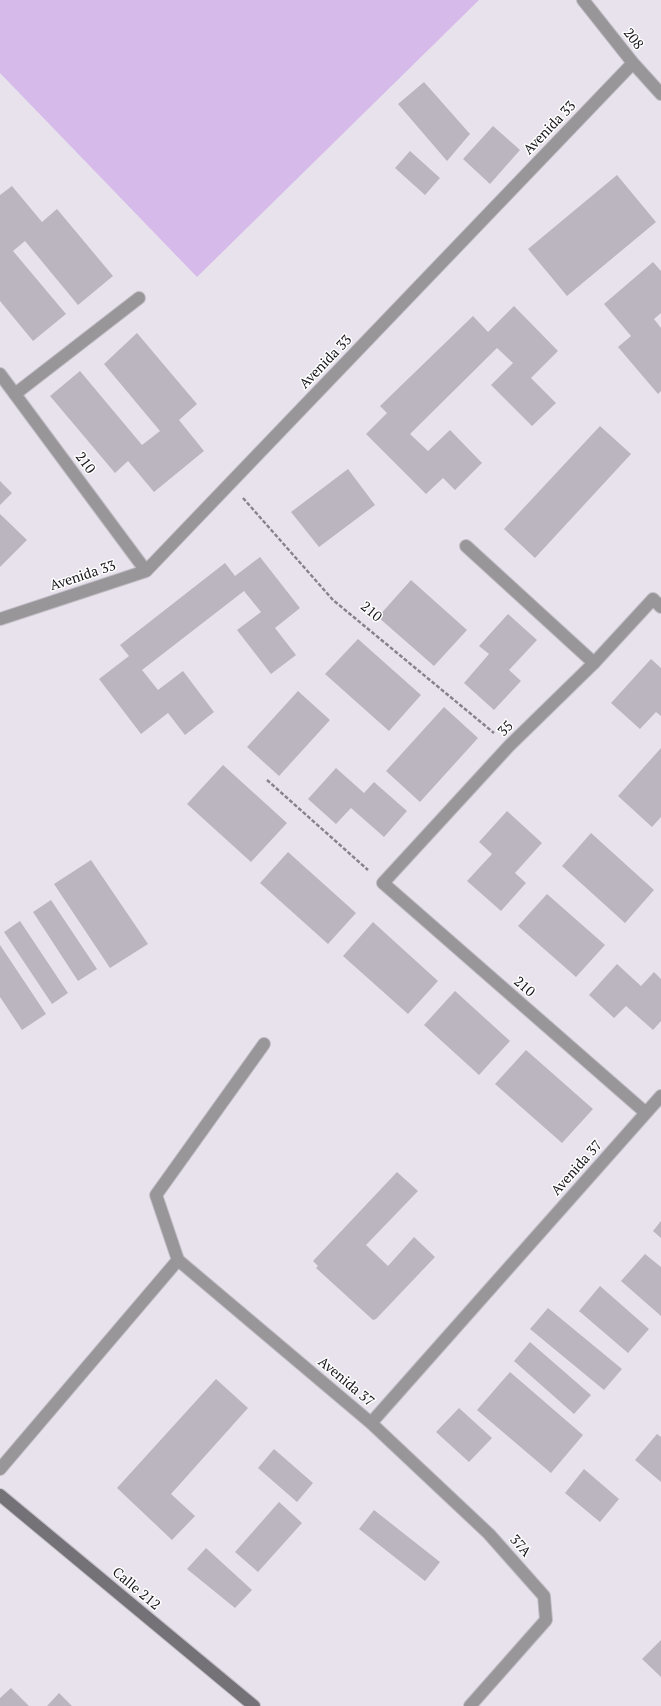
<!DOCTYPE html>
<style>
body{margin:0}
canvas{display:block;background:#e8e2ec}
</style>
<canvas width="661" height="1706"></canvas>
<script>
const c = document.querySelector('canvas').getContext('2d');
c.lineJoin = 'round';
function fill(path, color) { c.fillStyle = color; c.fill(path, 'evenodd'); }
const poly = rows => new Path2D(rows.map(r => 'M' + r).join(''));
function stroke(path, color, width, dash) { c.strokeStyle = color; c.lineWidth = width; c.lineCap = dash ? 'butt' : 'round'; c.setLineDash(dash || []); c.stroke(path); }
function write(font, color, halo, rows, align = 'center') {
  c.font = font + ' "PT Serif",serif'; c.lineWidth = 3; c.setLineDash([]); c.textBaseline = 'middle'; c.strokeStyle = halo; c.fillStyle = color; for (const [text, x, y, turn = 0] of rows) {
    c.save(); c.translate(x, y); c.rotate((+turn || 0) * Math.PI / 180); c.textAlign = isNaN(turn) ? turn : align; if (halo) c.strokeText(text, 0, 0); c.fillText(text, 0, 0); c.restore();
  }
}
fill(poly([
 [0,0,479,0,197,277,0,73]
]), '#d5baea');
fill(poly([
 [424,82,470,134,447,161,398,104],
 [493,126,520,150,490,184,463,159],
 [410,151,440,178,425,195,395,168],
 [617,175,656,222,567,296,528,249],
 [12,186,42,222,57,209,113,276,78,305,25,241,13,251,66,314,33,341,0,301,0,195],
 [653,262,661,271,661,313,654,319,661,328,661,391,658,394,618,347,631,336,604,304],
 [514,306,558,351,531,378,556,403,532,426,491,385,513,363,497,348,410,434,428,451,450,430,482,463,455,490,443,478,426,494,366,434,387,413,380,406,473,316,488,332],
 [137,333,197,404,179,420,204,451,154,492,128,461,115,473,50,396,80,371,142,445,160,431,104,364],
 [600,426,631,454,535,558,504,529],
 [348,469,375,505,319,547,291,512],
 [0,481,12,493,0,505],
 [0,514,27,540,0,567],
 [260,557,300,608,275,628,296,655,271,674,237,630,261,612,244,591,142,670,158,690,183,671,214,712,185,735,168,713,141,734,99,679,129,656,120,645,225,563,235,576],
 [411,580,467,630,434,666,378,617],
 [508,614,537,640,509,670,521,681,494,710,464,683,489,654,479,646],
 [358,639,421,695,389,731,325,674],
 [651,659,661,668,661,716,656,712,640,729,611,703],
 [298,691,330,720,279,776,247,747],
 [444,707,478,738,420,802,386,771],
 [661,748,661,817,652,827,618,796],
 [223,765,287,823,251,862,187,804],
 [336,768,364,793,374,782,407,811,384,837,351,808,336,824,308,799],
 [507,811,542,843,515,873,526,883,501,911,467,881,492,854,479,842],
 [591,833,654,890,625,923,562,866],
 [288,852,356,913,328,944,260,883],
 [91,860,148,944,110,968,54,884],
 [547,894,605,945,576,977,518,926],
 [51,900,97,969,78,981,33,912],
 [20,921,68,993,52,1004,4,932],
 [373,922,438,981,408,1014,343,956],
 [0,945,46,1014,22,1030,0,997],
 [617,964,641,986,654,972,661,979,661,1021,653,1030,626,1006,614,1018,589,995],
 [455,991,510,1041,479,1075,424,1025],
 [526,1050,593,1109,562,1143,495,1084],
 [397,1172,418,1191,366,1245,388,1266,414,1237,435,1257,376,1319,373,1320,316,1268,318,1266,313,1261],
 [661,1221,661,1238,653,1231],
 [645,1254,661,1267,661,1316,621,1281],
 [600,1286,649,1329,628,1353,579,1311],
 [548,1308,622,1369,604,1390,530,1329],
 [530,1342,591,1395,574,1414,514,1361],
 [510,1372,583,1435,551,1473,477,1410],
 [216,1379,248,1408,171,1494,195,1516,172,1540,117,1488],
 [459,1408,492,1438,469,1462,436,1432],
 [657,1434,661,1437,661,1482,635,1460],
 [274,1449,313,1483,297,1502,258,1468],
 [584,1469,619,1499,600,1522,565,1493],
 [279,1502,302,1523,258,1572,235,1552],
 [374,1510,440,1562,425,1581,359,1529],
 [206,1548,252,1590,235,1608,187,1569],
 [661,1640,661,1677,642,1659],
 [11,1688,29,1706,0,1706,0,1698],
 [59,1693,72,1706,47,1706]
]), '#bbb5bf');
const lane = poly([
 [15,394,139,298],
 [466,546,594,663],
 [178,1260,156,1195,264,1044]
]);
const street = poly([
 [583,0,633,63,661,94],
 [0,374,146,571],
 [0,619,146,571,633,63],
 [646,1113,383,883,509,746,594,663,653,599,661,607],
 [371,1423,661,1096],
 [0,1469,178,1260,371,1423,489,1534,544,1596,546,1620,470,1706]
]);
const secondary = poly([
 [0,1495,254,1706]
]);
stroke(lane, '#c2bdc6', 14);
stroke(street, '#c2bdc6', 14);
stroke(secondary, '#c2bdc6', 14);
stroke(poly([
 [243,498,333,600,494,733],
 [267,780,368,870]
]), '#87838a', 2.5, [4, 2]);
stroke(lane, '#99969a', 12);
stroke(street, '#99969a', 12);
stroke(secondary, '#747177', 12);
write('14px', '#161418', '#fff', [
 ["208",633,39,52],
 ["Avenida 33",550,128,-46],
 ["Avenida 33",326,362,-46],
 ["210",85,463,53],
 ["Avenida 33",83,576,-18],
 ["210",371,612,40],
 ["35",506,729,-45],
 ["210",524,987,41],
 ["Avenida 37",577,1168,-48],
 ["Avenida 37",346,1382,40],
 ["37A",520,1546,49],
 ["Calle 212",136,1589,40]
]);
</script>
